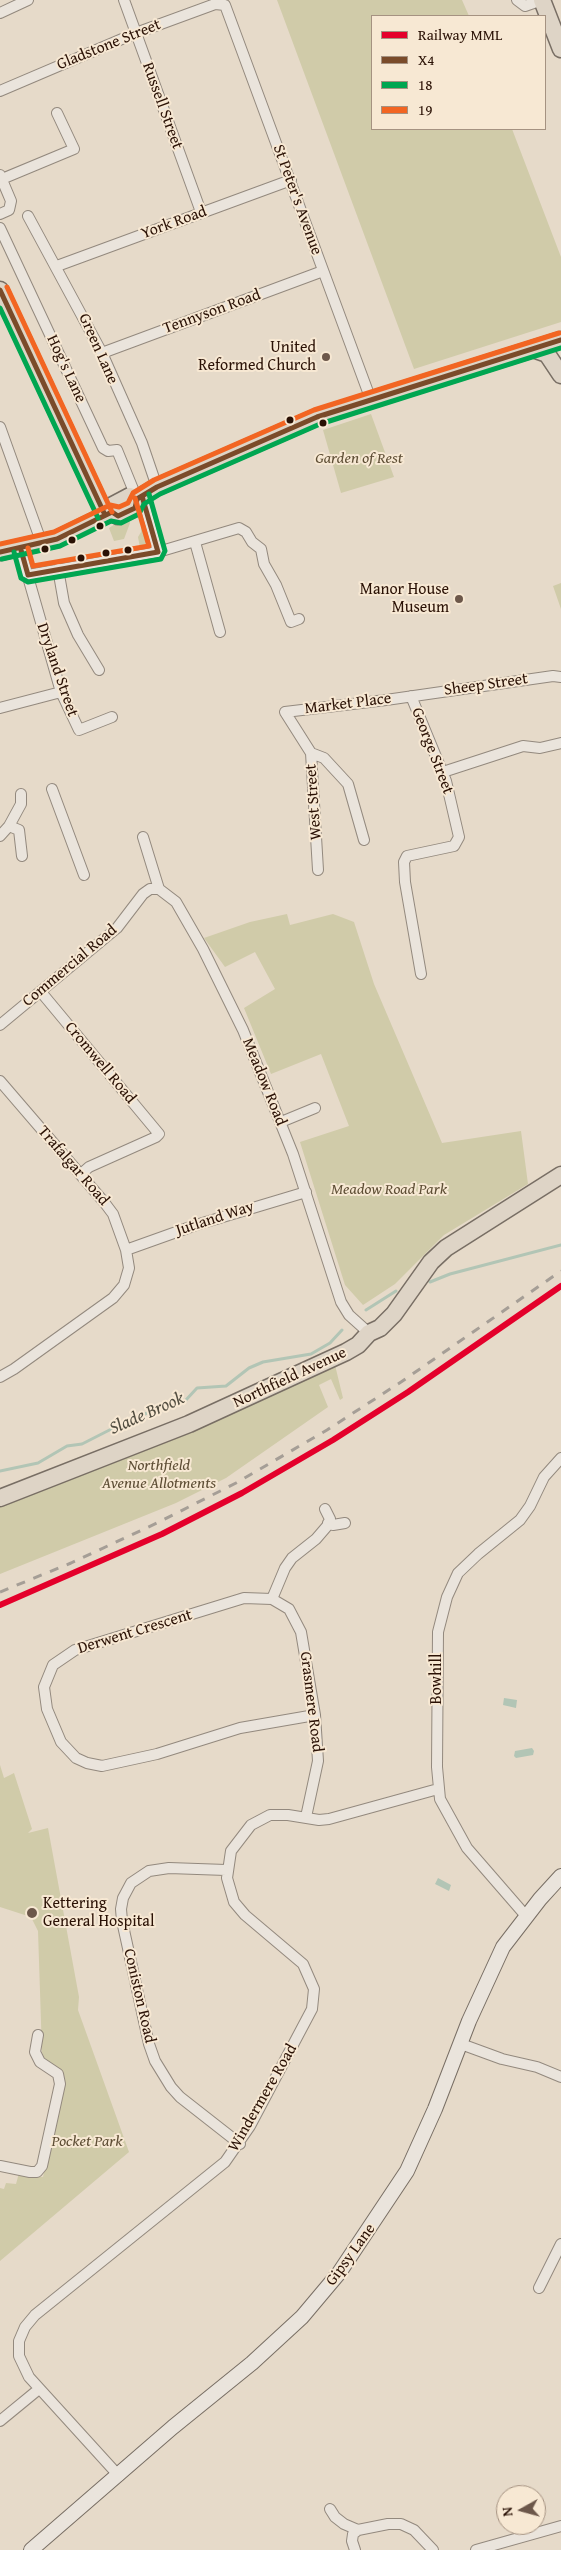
<!DOCTYPE html>
<style>
body{margin:0}
#map{position:relative;width:561px;height:2550px;overflow:hidden;background:#e6dac9;font-family:"Gentium Book Plus",serif}
canvas{display:block}
.legend{position:absolute;left:371px;top:15px;width:175px;height:115px;box-sizing:border-box;background:#f7e8d3;border:1px solid #a59281;margin:0;padding:6px 9px;list-style:none;font-size:15px;color:#2a1105}
.legend li{display:flex;align-items:center;gap:10px;height:25px}
.legend b{width:25px;border:1px solid #a59281}
.north{position:absolute;left:496px;top:2485px;width:50px;height:50px;box-sizing:border-box;background:#f7e8d3;border:1px solid #a59281;border-radius:50%;rotate:263deg;font-size:14px;font-weight:700;line-height:20px;text-align:center;color:#2a1105}
.north::after{content:'';display:block;margin:auto;width:18px;height:22px;background:#6c574a;clip-path:polygon(50% 0,100% 100%,50% 72%,0 100%)}
</style>
<div id="map">
<canvas width="561" height="2550"></canvas>
<ul class="legend">
<li><b style="height:6px;background:#e4002b"></b>Railway MML</li>
<li><b style="height:6px;background:#7a4b2a"></b>X4</li>
<li><b style="height:6px;background:#00a651"></b>18</li>
<li><b style="height:6px;background:#f26522"></b>19</li>
</ul>
<div class="north">N</div>
</div>
<script>
const c = document.querySelector('canvas').getContext('2d');
c.lineJoin = 'round';
function fill(path, color) { c.fillStyle = color; c.fill(path, 'evenodd'); }
const poly = rows => new Path2D(rows.map(r => 'M' + r).join(''));
function stroke(path, color, width, dash) { c.strokeStyle = color; c.lineWidth = width; c.lineCap = dash ? 'butt' : 'round'; c.setLineDash(dash || []); c.stroke(path); }
function write(font, color, halo, rows, align = 'center') {
  c.font = font + ' "Gentium Book Plus",serif'; c.lineWidth = 4; c.setLineDash([]); c.textBaseline = 'middle'; c.strokeStyle = halo; c.fillStyle = color; for (const [text, x, y, turn = 0] of rows) {
    c.save(); c.translate(x, y); c.rotate((+turn || 0) * Math.PI / 180); c.textAlign = isNaN(turn) ? turn : align; if (halo) c.strokeText(text, 0, 0); c.fillText(text, 0, 0); c.restore();
  }
}
fill(poly([
 [277,0,462,0,469,16,372,16,372,129,512,129,561,257,561,322,414,369],
 [371,414,394,477,341,493,323,430],
 [127,516,130,523,124,539,114,541,109,528],
 [146,521,150,534,145,545,140,548,138,537,141,532,141,523],
 [561,583,561,609,553,586],
 [287,914,290,925,333,914,354,922,374,984,442,1143,521,1131,528,1184,444,1235,395,1284,363,1305,345,1285,300,1142,349,1126,321,1054,271,1074,244,1008,275,989,255,952,225,967,204,938,250,922],
 [335,1365,343,1398,340,1400,331,1379,319,1385,328,1407,226,1478,176,1503,0,1574,0,1505],
 [0,1765,4,1778,14,1773,32,1829,28,1833,48,1828,79,1997,78,2010,129,2152,0,2261,0,2188,4,2189,6,2183,16,2184,19,2173,43,2177,64,2082,60,2072,44,2058,42,2052,38,1931,31,1917,0,1907]
]), '#d0cba9');
fill(poly([
 [504,1698,517,1700,516,1708,503,1705],
 [532,1748,534,1751,533,1755,516,1758,514,1756,515,1751],
 [438,1878,451,1885,449,1891,435,1884]
]), '#b2c5b5');
stroke(poly([
 [430,1282,450,1274,561,1245],
 [366,1310,396,1291],
 [0,1471,38,1463,67,1446,82,1444,135,1417,185,1401,197,1388,226,1386,249,1368,263,1362,311,1354,330,1343,342,1330]
]), '#b2c5b5', 3);
const minor = poly([
 [124,0,201,212],
 [517,0,525,6,542,0],
 [0,13,28,0],
 [0,91,136,33,215,4,225,5,371,400],
 [0,175,11,201,9,210,0,214],
 [2,179,74,149,57,113],
 [28,216,102,353,142,443,157,487],
 [0,228,103,448,108,451,117,450,137,499],
 [57,266,291,180],
 [102,353,323,271],
 [0,427,42,544],
 [142,496,158,552],
 [195,542,220,632],
 [20,549,61,692,79,730,112,717],
 [58,569,64,603,78,635,99,670],
 [28,575,158,552,239,528,246,532,252,542,261,549,264,564,276,585,291,622,299,619],
 [411,696,446,781,459,837,454,846,407,856,404,862,405,882,421,974],
 [0,708,61,692],
 [311,753,324,758,348,784,364,840],
 [443,772,523,746,540,748,561,743],
 [52,789,84,875],
 [9,826,19,830,22,856],
 [0,836,9,826,21,804,21,794],
 [143,837,159,889,176,902,203,949,243,1030,293,1154,341,1302,349,1315,369,1333],
 [318,870,311,753,285,712,386,700,553,676,561,677],
 [41,992,159,1134,156,1137,89,1167,81,1174],
 [0,1025,117,928,143,894,150,889,159,889],
 [0,1081,104,1202,113,1214,126,1250,129,1268,124,1285,113,1298,14,1369,0,1377],
 [281,1122,315,1108],
 [126,1250,196,1225,306,1192],
 [328,1523,333,1525,345,1523],
 [272,1599,285,1568,292,1558,316,1539,328,1525,330,1519,325,1509],
 [306,1817,318,1761,315,1715,301,1632,289,1609,272,1599,244,1598,75,1650,53,1665,44,1687,47,1709,61,1742,76,1758,87,1763,102,1766,157,1754,240,1728,315,1715],
 [226,1870,169,1868,149,1871,131,1883,123,1898,121,1909,122,1921,149,2044,155,2061,171,2087,180,2097,240,2144],
 [526,1916,467,1848,440,1799,437,1767,438,1632,447,1597,458,1573,478,1554,520,1520,530,1506,544,1477,561,1458],
 [461,2044,502,2059,537,2067,561,2077],
 [0,2166,30,2172,37,2172,42,2166,60,2084,58,2074,40,2062,35,2052,38,2035],
 [539,2288,561,2244],
 [0,2421,39,2389],
 [119,2476,29,2377,19,2356,19,2341,25,2327,35,2315,225,2162,250,2126,312,2009,314,1989,303,1964,245,1915,234,1902,227,1878,231,1851,251,1825,270,1815,288,1815,319,1820,329,1819,438,1789],
 [330,2509,335,2517,344,2524,358,2530,388,2524,401,2524,414,2530,433,2550],
 [355,2550,352,2541,353,2534,358,2530],
 [476,2550,561,2526]
]);
const secondary = poly([
 [31,2550,173,2427,252,2363,302,2317,339,2273,407,2171,435,2109,469,2021,503,1947,540,1899,561,1876]
]);
const primary = poly([
 [542,0,561,49],
 [0,290,105,515],
 [533,349,547,354,561,375],
 [112,512,118,516,135,508,137,499,157,487,317,417,561,340],
 [112,512,113,505,130,496,137,499],
 [0,552,57,539,112,512],
 [0,1498,189,1424,346,1352,358,1345,369,1333,380,1328,394,1314,431,1262,446,1248,561,1175]
]);
stroke(minor, '#93897e', 12);
stroke(secondary, '#786e64', 16);
stroke(primary, '#786e64', 19);
stroke(minor, '#eae4dc', 10);
stroke(secondary, '#eae4dc', 14);
stroke(primary, '#ded4c6', 16);
stroke(poly([
 [0,1592,71,1563,157,1523,236,1483,327,1430,401,1382,561,1271]
]), '#a59e96', 3, [9, 9]);
stroke(poly([
 [0,290,105,515],
 [21,550,28,575,158,552,142,496],
 [0,552,57,539,112,512,118,516,135,508,137,499,157,487,317,417,561,340]
]), '#7a4b2a', 5);
stroke(poly([
 [0,308,98,518],
 [14,552,21,578,28,582,161,559,165,551,149,494],
 [2,559,60,546,111,521,121,523,139,514,144,504,160,494,320,424,561,348]
]), '#00a651', 5);
stroke(poly([
 [7,287,112,512],
 [0,544,54,532,110,505,119,507,128,503,133,493,154,480,314,410,559,333],
 [28,548,33,566,149,546,135,498]
]), '#f26522', 5);
stroke(poly([
 [0,1605,162,1534,242,1493,333,1440,408,1392,561,1286]
]), '#e4002b', 6);
for (const [x, y, r, color] of [
 [326,357,5,"#6c574a"],
 [290,420,4.5,"#2a1105"],
 [323,423,4.5,"#2a1105"],
 [100,526,4.5,"#2a1105"],
 [72,540,4.5,"#2a1105"],
 [45,549,4.5,"#2a1105"],
 [128,550,4.5,"#2a1105"],
 [106,553,4.5,"#2a1105"],
 [81,558,4.5,"#2a1105"],
 [459,599,5,"#6c574a"],
 [32,1913,6,"#6c574a"]
]) { const dot = new Path2D(); dot.arc(x, y, r, 0, 2 * Math.PI); c.fillStyle = color; c.fill(dot); stroke(dot, '#f7e8d3', 2); }
write('16px', '#2a1105', '#f7e8d3', [
 ["Gladstone Street",109,45,-22],
 ["Russell Street",162,106,70],
 ["St Peter's Avenue",297,200,70],
 ["York Road",174,223,-20],
 ["Tennyson Road",212,312,-20],
 ["Green Lane",98,349,66],
 ["Hog's Lane",66,369,65],
 ["Dryland Street",57,670,71],
 ["Sheep Street",486,685,-8],
 ["Market Place",348,704,-7],
 ["George Street",432,751,69],
 ["West Street",314,802,-94],
 ["Commercial Road",70,966,-40],
 ["Cromwell Road",100,1063,50],
 ["Meadow Road",264,1082,68],
 ["Trafalgar Road",73,1166,49],
 ["Jutland Way",215,1219,-18],
 ["Northfield Avenue",290,1378,-25],
 ["Derwent Crescent",135,1632,-17],
 ["Bowhill",437,1679,-90],
 ["Grasmere Road",311,1702,83],
 ["Coniston Road",139,1996,77],
 ["Windermere Road",263,2098,-60],
 ["Gipsy Lane",351,2255,-54]
]);
write('16px', '#2a1105', '#f7e8d3', [
 ["United",316,348],
 ["Reformed Church",316,366],
 ["Manor House",449,590],
 ["Museum",449,608],
 ["Kettering",43,1904,"left"],
 ["General Hospital",43,1922,"left"]
], 'right');
write('italic 16px', '#5e4e35', '#f7e8d3', [
 ["Garden of Rest",359,459],
 ["Meadow Road Park",389,1190],
 ["Northfield",159,1466],
 ["Avenue Allotments",159,1484],
 ["Pocket Park",87,2142]
]);
write('italic 18px', '#524d40', '#f7e8d3', [
 ["Slade Brook",147,1414,-24]
]);
</script>
